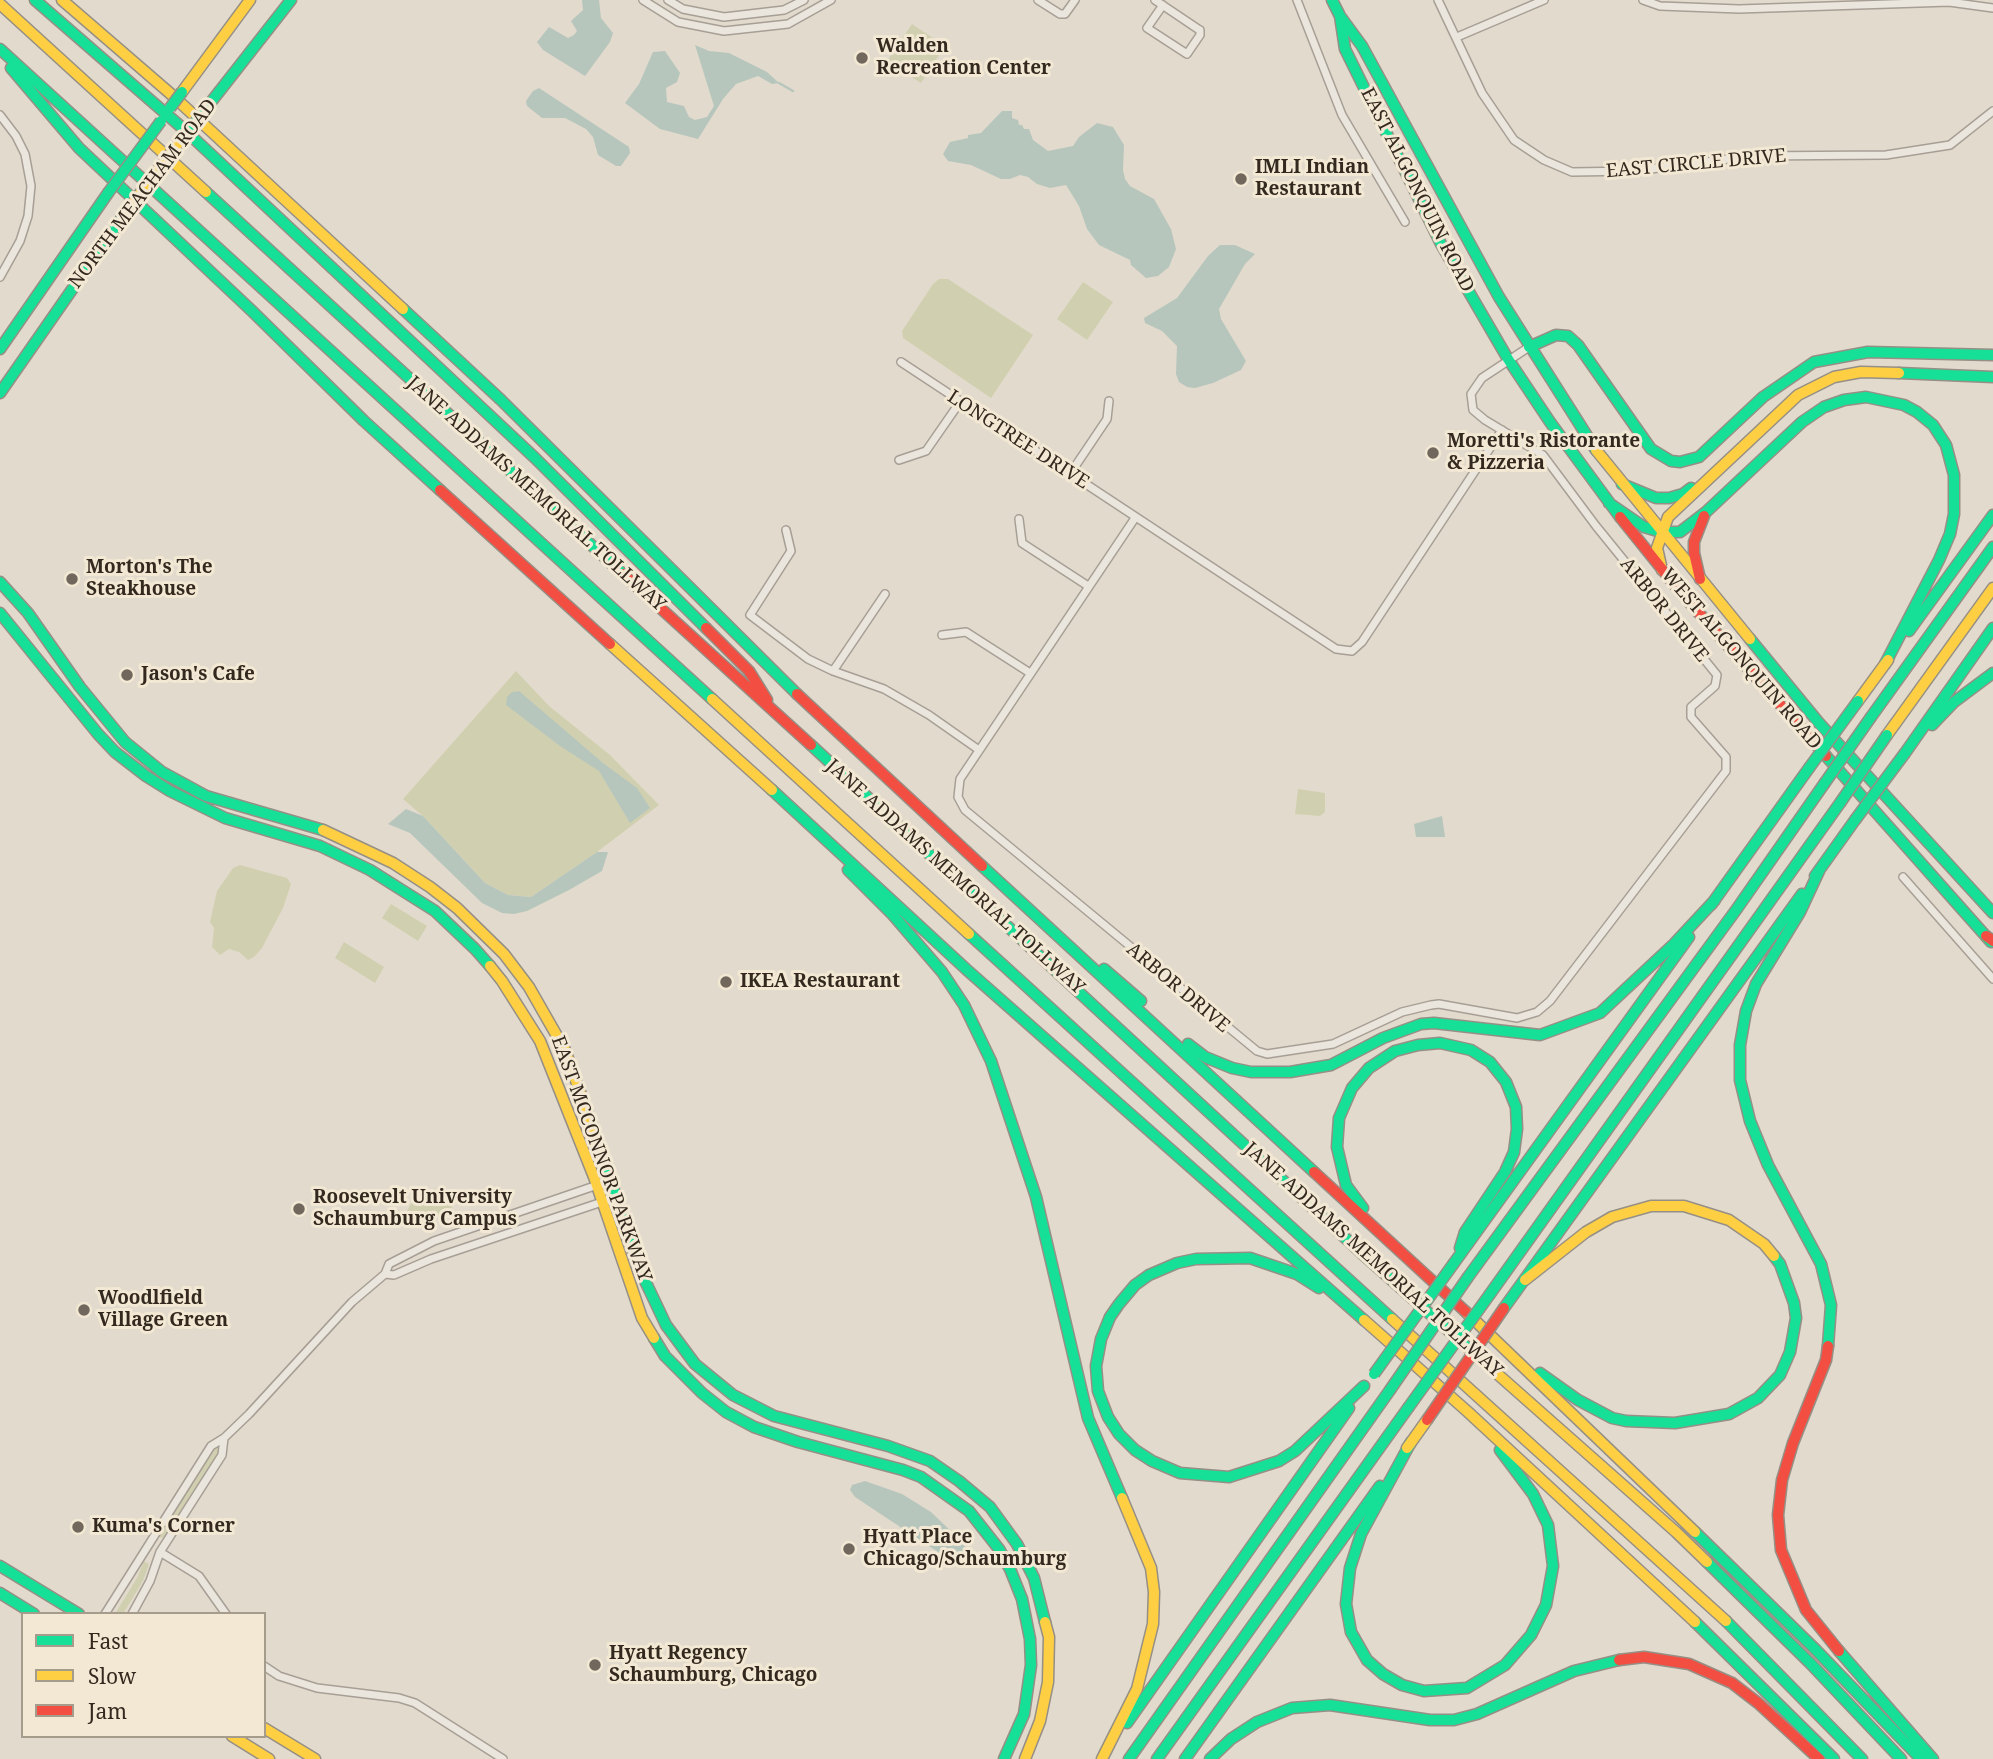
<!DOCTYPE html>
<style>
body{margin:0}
#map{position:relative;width:1993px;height:1759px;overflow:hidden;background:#e2dacc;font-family:"Noto Serif",serif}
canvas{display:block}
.legend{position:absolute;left:21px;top:1612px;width:245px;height:126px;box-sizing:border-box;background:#f2e8d3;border:2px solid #a69c8b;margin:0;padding:9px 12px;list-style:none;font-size:21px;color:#34291f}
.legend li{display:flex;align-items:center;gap:14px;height:35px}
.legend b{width:35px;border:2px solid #a69c8b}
</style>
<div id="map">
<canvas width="1993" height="1759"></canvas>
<ul class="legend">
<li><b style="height:9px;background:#16e098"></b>Fast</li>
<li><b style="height:9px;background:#ffcf43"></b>Slow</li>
<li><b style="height:9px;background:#f24e42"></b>Jam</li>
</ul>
</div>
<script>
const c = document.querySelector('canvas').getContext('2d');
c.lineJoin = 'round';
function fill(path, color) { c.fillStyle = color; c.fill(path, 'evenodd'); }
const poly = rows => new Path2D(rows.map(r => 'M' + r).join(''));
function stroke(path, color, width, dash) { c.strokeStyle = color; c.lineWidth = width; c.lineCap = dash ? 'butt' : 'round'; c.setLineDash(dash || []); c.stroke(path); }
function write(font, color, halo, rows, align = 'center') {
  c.font = font + ' "Noto Serif",serif'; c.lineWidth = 6; c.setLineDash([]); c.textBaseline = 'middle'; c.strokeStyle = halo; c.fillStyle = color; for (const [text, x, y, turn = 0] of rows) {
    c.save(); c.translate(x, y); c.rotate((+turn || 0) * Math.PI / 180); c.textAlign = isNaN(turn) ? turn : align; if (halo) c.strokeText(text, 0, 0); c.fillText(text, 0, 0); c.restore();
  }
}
fill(poly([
 [912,24,945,46,921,83,887,61],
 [939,279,948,279,1033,335,991,398,903,338,902,331,933,284],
 [1083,282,1113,302,1087,340,1057,319],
 [516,671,549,706,610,755,659,805,597,852,531,897,508,895,485,883,423,816,403,799],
 [1298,789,1325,793,1325,812,1320,816,1295,814],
 [240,865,287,878,291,884,283,908,262,948,254,957,248,960,239,952,229,949,220,955,212,947,214,928,210,922,217,891,233,868],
 [391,904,427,926,418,941,382,918],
 [344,942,384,967,375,983,335,958],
 [421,1186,429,1193,434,1188,457,1201,451,1208,433,1219,411,1222,403,1218],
 [217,1446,219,1449,217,1456,165,1538,159,1537,159,1534],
 [144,1561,149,1564,143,1581,123,1614,118,1614,116,1612,137,1578]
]), '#d0d0b0');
fill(poly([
 [582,0,599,0,601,18,613,33,610,42,585,76,543,50,537,42,549,27,568,38,574,35,577,31,571,21,583,10],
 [695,45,709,51,729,53,767,72,779,83,772,84,758,76,736,84,723,99,698,139,660,129,625,103,639,84,653,52,665,51,680,73,677,82,666,88,667,102,684,106,689,117,695,120,707,117,714,106],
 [539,88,629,147,630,153,621,166,616,166,598,155,593,137,586,129,565,118,542,118,527,106,526,101,533,91],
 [1002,111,1012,111,1012,118,1018,120,1019,125,1022,125,1024,129,1029,129,1033,140,1048,151,1073,146,1079,137,1097,123,1113,127,1124,145,1123,170,1125,179,1130,186,1154,199,1171,229,1176,249,1169,267,1158,276,1146,278,1131,265,1130,260,1099,245,1087,229,1079,206,1066,185,1050,188,1037,184,1028,177,1020,175,1010,179,1001,179,971,165,948,161,943,154,950,142,968,138,968,135,981,133],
 [1220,245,1235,245,1255,254,1245,264,1219,309,1221,319,1246,361,1241,370,1213,383,1195,388,1187,387,1179,382,1176,374,1177,346,1162,331,1145,323,1144,318,1177,298,1208,256],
 [519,691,603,763,637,788,650,808,630,823,599,771,560,746,506,705,507,697,512,692],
 [406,809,423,816,485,883,508,895,531,897,597,852,608,852,602,871,569,890,527,911,514,914,502,913,482,903,410,833,388,824],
 [1442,816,1445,837,1416,837,1414,824],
 [865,1481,902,1494,931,1512,957,1537,968,1550,966,1557,956,1560,941,1554,855,1497,850,1490,852,1485]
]), '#b7c6bd');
stroke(poly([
 [779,83,793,91]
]), '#b7c6bd', 2.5);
const street = poly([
 [643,0,678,22,724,31,788,24,831,0],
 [668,0,683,9,724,17,784,10,804,0],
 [1038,0,1060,14,1065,14,1075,0],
 [1155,0,1198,29,1200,30,1200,35,1187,54,1147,28,1163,5],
 [1297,0,1342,115,1405,222],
 [1438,0,1482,93,1514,140,1544,160,1572,172,1635,171,1752,156,1886,155,1950,145,1993,111],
 [1643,0,1660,6,1739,9,1949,2,1993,8],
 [1457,37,1544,0],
 [0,115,16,136,25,154,31,186,28,216,20,241,0,277],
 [901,362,1336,649,1352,651,1362,642,1502,430],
 [899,460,926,451,960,402],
 [1070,474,1107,419,1109,401],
 [1135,518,960,779,958,797,965,810,1257,1051,1267,1054,1333,1044,1402,1012,1431,1005,1439,1004,1517,1018,1537,1012,1550,1001,1726,771,1726,757,1691,717,1691,707,1715,686,1717,675,1596,526,1543,455,1485,420,1473,410,1471,394,1482,378,1529,347],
 [1019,519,1022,543,1088,586],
 [786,530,791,551,750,615,808,659,833,671,884,689,929,715,979,750],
 [942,635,966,632,1030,673],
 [833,671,885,594],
 [1903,877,1993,979],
 [385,1274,394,1275,431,1259,617,1197],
 [160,1552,199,1576,226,1614],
 [105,1614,211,1446,224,1438,249,1414,352,1302,385,1274,389,1264,434,1241,612,1180],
 [132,1614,150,1581,160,1552,222,1455,224,1438],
 [264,1666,279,1676,317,1688,399,1698,415,1703,503,1759]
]);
const fast = poly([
 [35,0,187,132,535,458,706,628],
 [1332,0,1340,16,1362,46,1499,297,1596,450],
 [1340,16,1345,49,1441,244,1508,359,1550,422,1620,517],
 [0,49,712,699],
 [11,68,79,148,252,311,364,421,440,490],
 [204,111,291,0],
 [206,192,623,574],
 [403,309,501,400,797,694],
 [1529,347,1556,335,1568,336,1578,345,1651,449,1671,461,1680,462,1699,457,1763,397,1814,362,1868,352,1993,355],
 [0,349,108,193],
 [1899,373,1993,377],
 [0,393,126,212],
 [1622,484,1656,498,1669,498,1683,494,1691,488],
 [1609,503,1644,527,1661,532,1680,532,1706,512,1802,422,1824,407,1844,400,1866,397,1904,405,1917,412,1933,425,1946,445,1954,475,1954,514,1950,534,1939,560,1885,664],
 [0,582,28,613,80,687,125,742,162,772,206,796,323,830],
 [0,613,98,734,115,752,146,776,170,791,225,818,320,846,370,870,435,911,475,949,490,966],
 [1909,631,1993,515],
 [1750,639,1819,723,1993,913],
 [1871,717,1993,547],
 [1932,725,1954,702,1993,673],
 [811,745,1367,1258,1485,1363],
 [1905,753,1993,628],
 [1826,756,1991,942],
 [772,790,966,969,1364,1320],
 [982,866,1314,1172],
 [1820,869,1800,912,1756,984,1746,1011,1740,1045,1740,1080,1750,1121,1768,1165,1821,1264,1831,1305,1828,1346],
 [848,870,893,915,942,972,964,1005,991,1061,1036,1197,1088,1418,1122,1498],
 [1815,876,1855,820],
 [1711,905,1809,768],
 [969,934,1392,1319],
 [1104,969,1141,1001],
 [1188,1044,1205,1057,1232,1068,1251,1072,1290,1072,1331,1065,1383,1038,1421,1024,1434,1023,1540,1035,1600,1013,1674,944,1715,900],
 [606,1165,638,1266,666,1325,695,1364,733,1395,774,1416,888,1446,930,1461,959,1481,990,1507,1017,1544,1034,1578,1045,1622],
 [1363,1208,1346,1185,1337,1147,1339,1118,1352,1088,1369,1068,1395,1051,1418,1045,1440,1043,1471,1050,1490,1062,1506,1082,1516,1107,1517,1129,1514,1152,1505,1172,1465,1232,1460,1248],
 [1454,1263,1689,937],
 [1468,1277,1736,910,1824,784],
 [1319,1288,1297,1274,1250,1258,1196,1259,1177,1263,1149,1275,1135,1285,1119,1304,1110,1317,1101,1339,1096,1366,1098,1391,1108,1417,1119,1434,1135,1450,1152,1461,1180,1473,1229,1477,1279,1461,1295,1451,1364,1386],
 [1490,1294,1840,803],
 [1504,1308,1802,894],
 [654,1338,665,1356,702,1393,726,1412,754,1427,798,1442,903,1470,921,1477,969,1511,999,1549,1010,1569,1022,1599,1030,1639,1031,1665,1024,1714,1004,1759],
 [1540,1373,1578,1400,1612,1418,1626,1421,1675,1423,1729,1414,1758,1398,1780,1375,1790,1352,1796,1318,1794,1303,1780,1264,1774,1256],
 [1411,1442,1361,1534,1350,1568,1346,1604,1351,1632,1367,1660,1383,1674,1402,1685,1424,1691,1467,1688,1505,1665,1531,1635,1546,1605,1553,1566,1548,1525,1533,1494,1500,1450],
 [1695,1532,1816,1650,1921,1759],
 [1707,1562,1810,1663,1901,1759],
 [0,1566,79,1614],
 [0,1593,34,1614],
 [1726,1621,1862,1759],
 [1695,1622,1834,1759],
 [1839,1651,1933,1759],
 [1127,1723,1349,1408],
 [1129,1759,1390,1390],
 [1157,1759,1408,1408],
 [1185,1759,1380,1486],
 [1210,1759,1231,1739,1257,1722,1292,1708,1330,1705,1430,1720,1454,1720,1477,1714,1574,1671,1619,1660]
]);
const slow = poly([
 [62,0,172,95,403,309],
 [0,4,206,192],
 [182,92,250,0],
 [1596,450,1750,639],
 [1662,570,1657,548,1668,517,1798,395,1834,377,1861,372,1899,373],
 [610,644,772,790],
 [712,699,969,934],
 [1858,701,1888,660],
 [1887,735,1993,588],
 [323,830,393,863,430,887,457,908,504,954,529,987,565,1050,606,1165],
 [490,966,502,981,540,1041,594,1177,642,1318,654,1338],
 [1525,1280,1586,1232,1612,1217,1651,1206,1684,1206,1729,1220,1764,1244,1774,1256],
 [1466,1312,1695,1532],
 [1392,1319,1726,1621],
 [1364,1320,1468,1412,1695,1622],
 [1485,1363,1676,1532,1707,1562],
 [1407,1448,1427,1420],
 [264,1728,315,1759],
 [232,1736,269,1759],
 [1025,1759,1040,1721,1048,1682,1049,1637,1045,1622],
 [1102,1759,1137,1689,1153,1624,1154,1592,1151,1568,1122,1498]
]);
const jam = poly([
 [440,490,610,644],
 [1620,517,1682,594,1826,756],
 [623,574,811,745],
 [1700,579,1694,553,1694,542,1704,516],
 [706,628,749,671,767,700],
 [797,694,982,866],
 [1986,936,1993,941],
 [1314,1172,1466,1312],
 [1828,1346,1826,1360,1793,1443,1782,1480,1778,1515,1781,1550,1806,1610,1839,1651],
 [1619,1660,1644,1657,1689,1664,1732,1683,1758,1703,1819,1759]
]);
stroke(street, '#a79f95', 10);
stroke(fast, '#968f85', 13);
stroke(slow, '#968f85', 13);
stroke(jam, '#968f85', 13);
stroke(street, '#eae5dd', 7);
stroke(fast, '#16e098', 10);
stroke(slow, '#ffcf43', 10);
stroke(jam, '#f24e42', 10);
const fastBridge = poly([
 [170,108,182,92],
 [191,127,204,111],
 [108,193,161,121],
 [1809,768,1858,701],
 [1824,784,1871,717],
 [1840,803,1887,735],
 [1855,820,1905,753],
 [1374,1374,1454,1263],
 [1390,1390,1468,1277],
 [1408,1408,1490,1294]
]);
const slowBridge = poly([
 [126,212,183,137]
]);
const jamBridge = poly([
 [1427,1420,1504,1308]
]);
stroke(fastBridge, '#968f85', 13, []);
stroke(slowBridge, '#968f85', 13, []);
stroke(jamBridge, '#968f85', 13, []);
stroke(fastBridge, '#16e098', 10);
stroke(slowBridge, '#ffcf43', 10);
stroke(jamBridge, '#f24e42', 10);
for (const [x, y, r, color] of [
 [862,58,7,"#71675c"],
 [1241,179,7,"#71675c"],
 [1433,453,7,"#71675c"],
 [72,579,7,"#71675c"],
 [127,675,7,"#71675c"],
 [726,982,7,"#71675c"],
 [299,1209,7,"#71675c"],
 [84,1310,7,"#71675c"],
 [78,1527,7,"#71675c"],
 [849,1549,7,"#71675c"],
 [595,1665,7,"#71675c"]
]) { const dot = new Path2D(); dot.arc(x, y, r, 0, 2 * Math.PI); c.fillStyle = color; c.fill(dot); stroke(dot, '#f2e8d3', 2.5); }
write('bold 19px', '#34291f', '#f2e8d3', [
 ["Walden",876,47],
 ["Recreation Center",876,69],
 ["IMLI Indian",1255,168],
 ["Restaurant",1255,190],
 ["Moretti's Ristorante",1447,442],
 ["& Pizzeria",1447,464],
 ["Morton's The",86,568],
 ["Steakhouse",86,590],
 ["Jason's Cafe",141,675],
 ["IKEA Restaurant",740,982],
 ["Roosevelt University",313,1198],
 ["Schaumburg Campus",313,1220],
 ["Woodlfield",98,1299],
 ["Village Green",98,1321],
 ["Kuma's Corner",92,1527],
 ["Hyatt Place",863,1538],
 ["Chicago/Schaumburg",863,1560],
 ["Hyatt Regency",609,1654],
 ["Schaumburg, Chicago",609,1676]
], 'left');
write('19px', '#34291f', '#f2e8d3', [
 ["EAST CIRCLE DRIVE",1696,164,-5],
 ["EAST ALGONQUIN ROAD",1417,190,63],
 ["NORTH MEACHAM ROAD",143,194,-53],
 ["LONGTREE DRIVE",1018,440,33],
 ["JANE ADDAMS MEMORIAL TOLLWAY",536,494,42],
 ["ARBOR DRIVE",1664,610,51],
 ["WEST ALGONQUIN ROAD",1741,659,49],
 ["JANE ADDAMS MEMORIAL TOLLWAY",955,877,42],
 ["ARBOR DRIVE",1178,988,40],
 ["EAST MCCONNOR PARKWAY",601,1159,70],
 ["JANE ADDAMS MEMORIAL TOLLWAY",1373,1260,42]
]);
</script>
